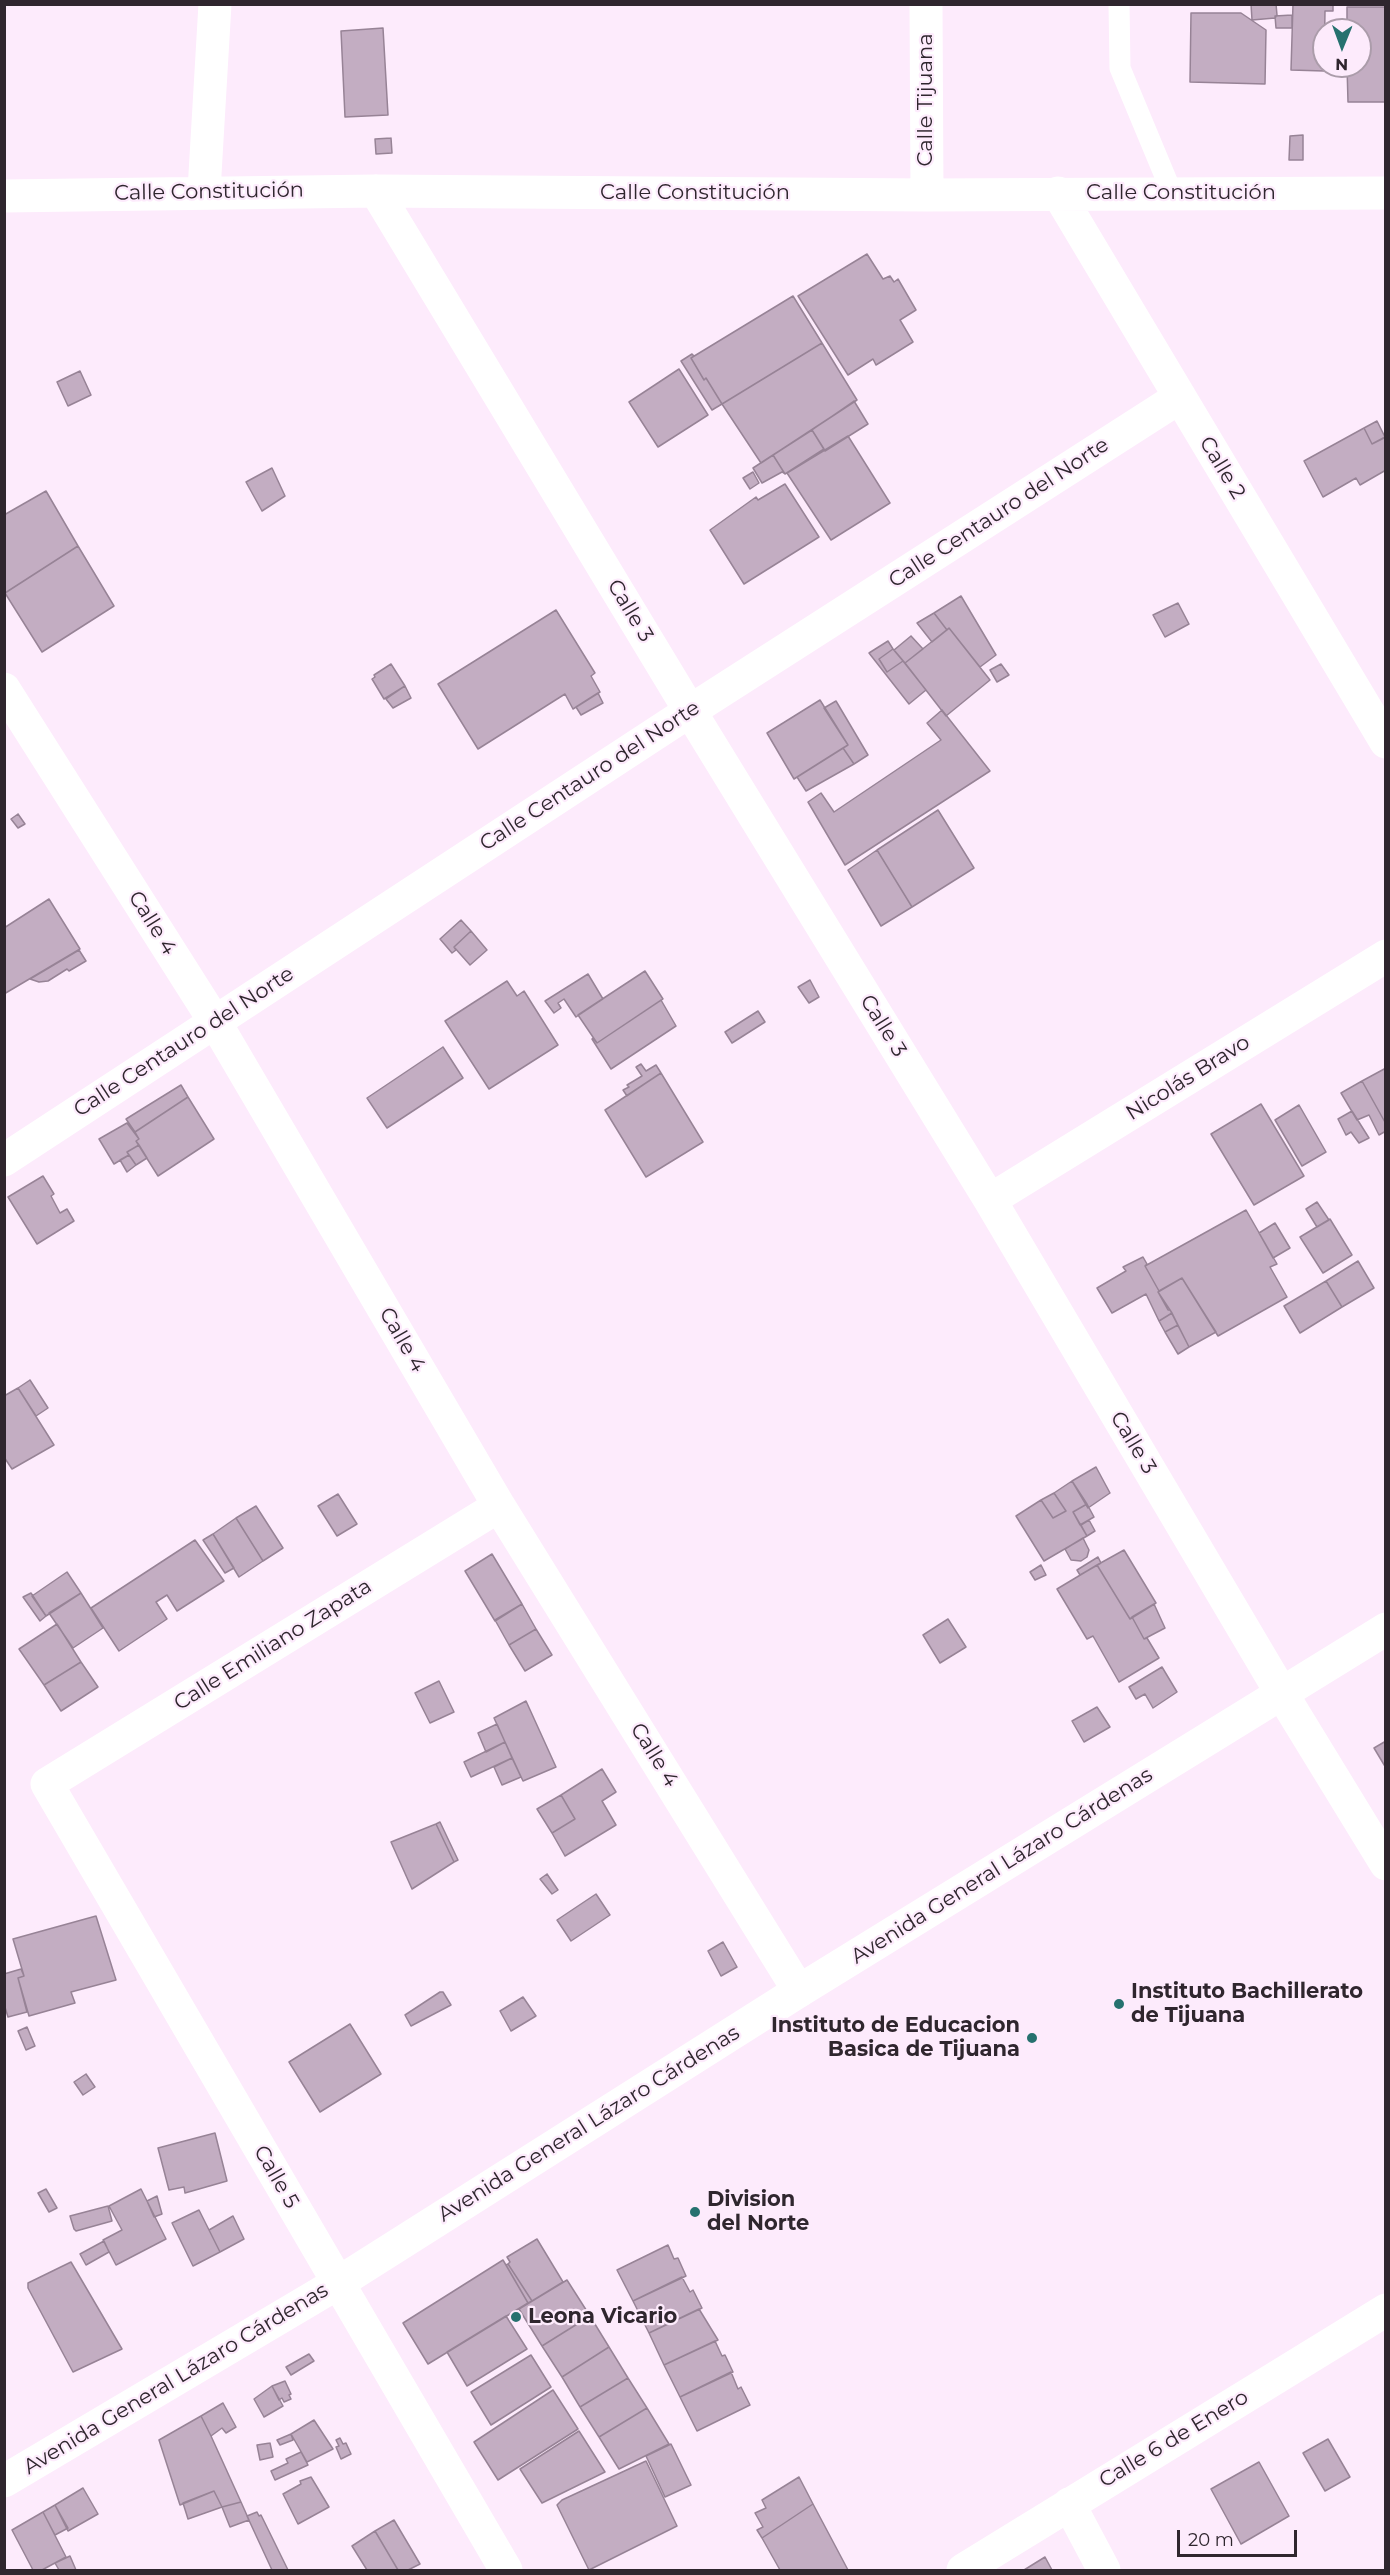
<!DOCTYPE html>
<meta charset="utf-8">
<style>
body{margin:0}
#map{position:relative;width:1390px;height:2575px;overflow:hidden;background:#fdebfc;font-family:Montserrat,sans-serif}
canvas{display:block}
.frame{position:absolute;inset:0;border:6px solid #2f262e;pointer-events:none}
.north{position:absolute;left:1312px;top:18px;width:60px;height:60px;box-sizing:border-box;background:#fdebfc;border:2px solid #ab9caa;border-radius:50%;rotate:181deg;font-size:16px;font-weight:700;line-height:24px;text-align:center;color:#2f262e}
.north::after{content:'';display:block;margin:auto;width:21px;height:27px;background:#26716f;clip-path:polygon(50% 0,100% 100%,50% 72%,0 100%)}
.scale{position:absolute;left:1177px;top:2530px;width:120px;height:27px;box-sizing:border-box;border:3px solid #2f262e;border-top:0;padding-left:8px;font-size:18px;line-height:21px;white-space:nowrap;color:#2f262e;-webkit-text-stroke:4px #fdebfc;paint-order:stroke}
</style>
<div id="map">
<canvas width="1390" height="2575"></canvas>
<div class="frame"></div>
<div class="north">N</div>
<div class="scale">20 m</div>
</div>
<script>
const c = document.querySelector('canvas').getContext('2d');
c.lineJoin = 'round';
function fill(path, color) { c.fillStyle = color; c.fill(path, 'evenodd'); }
const poly = rows => new Path2D(rows.map(r => 'M' + r).join(''));
function stroke(path, color, width, dash) { c.strokeStyle = color; c.lineWidth = width; c.lineCap = dash ? 'butt' : 'round'; c.setLineDash(dash || []); c.stroke(path); }
function write(font, color, halo, rows, align = 'center') {
  c.font = font + ' Montserrat,sans-serif'; c.lineWidth = 4.5; c.setLineDash([]); c.textBaseline = 'middle'; c.strokeStyle = halo; c.fillStyle = color; for (const [text, x, y, turn = 0] of rows) {
    c.save(); c.translate(x, y); c.rotate((+turn || 0) * Math.PI / 180); c.textAlign = isNaN(turn) ? turn : align; if (halo) c.strokeText(text, 0, 0); c.fillText(text, 0, 0); c.restore();
  }
}
const building = poly([
 [1251,4,1276,4,1277,15,1275,18,1252,20,1251,4],
 [1293,4,1333,4,1333,11,1325,11,1324,71,1291,70,1293,4],
 [1347,7,1386,7,1386,102,1348,102,1347,66,1360,66,1360,30,1347,30,1347,7],
 [1191,13,1241,13,1266,30,1265,84,1190,82,1191,13],
 [1292,15,1292,28,1276,28,1275,16,1292,15],
 [383,28,388,115,345,117,341,31,383,28],
 [1303,135,1303,160,1289,160,1290,136,1303,135],
 [391,138,392,153,376,154,375,139,391,138],
 [867,254,883,279,890,276,894,282,898,279,916,310,900,320,913,342,876,365,873,359,848,375,798,296,867,254],
 [793,296,822,343,722,404,706,378,704,380,691,358,793,296],
 [822,343,857,400,761,463,722,404,822,343],
 [692,354,694,356,691,358,704,380,706,378,722,404,712,410,681,361,692,354],
 [679,369,708,415,658,447,629,402,679,369],
 [80,371,91,395,68,406,57,382,80,371],
 [854,401,868,424,825,451,812,430,854,401],
 [1377,421,1385,437,1372,444,1364,428,1377,421],
 [1364,428,1372,444,1386,437,1386,470,1360,485,1356,478,1323,497,1304,461,1364,428],
 [812,430,824,449,785,474,773,455,812,430],
 [848,436,890,503,831,540,787,473,848,436],
 [773,455,785,474,782,472,762,483,753,468,773,455],
 [272,468,285,496,262,511,246,482,272,468],
 [753,472,759,483,750,489,743,478,753,472],
 [785,484,819,537,744,584,710,530,756,497,758,500,785,484],
 [46,491,78,546,5,593,4,515,46,491],
 [78,546,114,606,42,652,5,593,78,546],
 [961,596,996,655,980,667,949,628,947,630,934,613,961,596],
 [1178,603,1189,624,1165,637,1153,615,1178,603],
 [556,610,595,673,591,676,600,692,573,709,565,694,478,749,438,684,556,610],
 [934,613,947,630,932,642,917,623,934,613],
 [949,628,990,680,946,716,905,663,949,628],
 [911,636,923,649,905,663,894,650,911,636],
 [888,641,893,649,879,659,887,672,903,661,926,690,909,704,869,653,888,641],
 [893,649,903,661,887,672,879,659,893,649],
 [391,664,405,686,384,699,372,679,375,677,374,675,391,664],
 [1001,664,1009,675,997,682,990,670,1001,664],
 [405,686,411,698,393,708,386,699,405,686],
 [598,693,603,703,581,715,576,707,598,693],
 [820,700,848,745,794,779,767,733,820,700],
 [836,701,868,755,854,764,843,748,848,745,824,708,836,701],
 [942,710,990,771,845,865,808,802,821,793,834,812,941,740,927,723,942,710],
 [843,748,854,764,806,791,797,777,843,748],
 [938,810,974,868,912,907,877,850,938,810],
 [18,814,25,824,18,828,11,819,18,814],
 [877,850,912,907,881,926,848,870,877,850],
 [49,899,80,949,4,994,4,928,49,899],
 [461,920,471,931,454,947,456,950,452,953,440,939,461,920],
 [471,931,487,950,470,965,454,947,471,931],
 [79,950,86,961,69,971,67,969,48,981,39,982,30,979,79,950],
 [645,971,663,999,597,1043,578,1015,645,971],
 [588,974,603,999,576,1017,564,999,558,1003,561,1008,554,1013,545,1001,588,974],
 [810,980,819,997,809,1003,798,987,810,980],
 [507,981,517,996,524,991,558,1045,489,1089,445,1021,507,981],
 [661,1000,676,1026,611,1069,592,1039,593,1038,597,1043,661,1000],
 [758,1011,765,1022,732,1043,725,1032,758,1011],
 [443,1047,463,1078,387,1128,367,1098,443,1047],
 [641,1064,646,1071,656,1065,661,1073,627,1096,623,1090,629,1087,627,1085,642,1076,636,1067,641,1064],
 [1386,1068,1386,1124,1362,1081,1386,1068],
 [661,1073,703,1142,646,1177,605,1110,661,1073],
 [1362,1081,1386,1124,1386,1131,1379,1135,1369,1115,1357,1120,1341,1093,1362,1081],
 [181,1085,188,1097,135,1132,126,1119,181,1085],
 [188,1097,214,1139,158,1176,136,1141,139,1139,135,1132,188,1097],
 [1261,1104,1304,1176,1254,1205,1211,1134,1261,1104],
 [1299,1105,1326,1152,1302,1166,1275,1120,1299,1105],
 [1352,1111,1369,1138,1359,1143,1351,1132,1346,1135,1338,1119,1352,1111],
 [127,1123,139,1139,136,1141,139,1145,127,1152,129,1155,114,1164,99,1139,127,1123],
 [139,1145,147,1158,136,1165,127,1152,139,1145],
 [129,1155,136,1165,127,1172,120,1160,129,1155],
 [43,1176,54,1194,51,1196,60,1213,67,1209,74,1221,37,1244,8,1197,43,1176],
 [1317,1202,1329,1220,1317,1227,1306,1209,1317,1202],
 [1246,1210,1277,1264,1270,1267,1287,1297,1218,1336,1182,1278,1159,1291,1145,1266,1246,1210],
 [1330,1219,1352,1255,1323,1273,1300,1237,1330,1219],
 [1275,1223,1290,1248,1273,1258,1259,1233,1275,1223],
 [1143,1257,1147,1264,1145,1266,1159,1291,1158,1292,1172,1313,1159,1321,1146,1294,1112,1313,1097,1288,1126,1271,1123,1267,1143,1257],
 [1358,1261,1374,1288,1342,1307,1326,1281,1358,1261],
 [1182,1278,1216,1332,1189,1347,1170,1310,1168,1310,1158,1292,1182,1278],
 [1326,1281,1342,1307,1300,1333,1284,1306,1326,1281],
 [1172,1313,1178,1325,1165,1332,1159,1321,1172,1313],
 [1178,1325,1189,1347,1178,1354,1165,1332,1178,1325],
 [30,1380,48,1408,36,1416,18,1388,30,1380],
 [18,1388,54,1445,12,1469,4,1457,4,1396,18,1388],
 [1096,1467,1110,1493,1088,1508,1072,1481,1096,1467],
 [1072,1481,1087,1504,1073,1512,1087,1536,1044,1561,1016,1516,1041,1500,1053,1518,1066,1511,1054,1493,1072,1481],
 [1054,1493,1066,1511,1053,1518,1041,1500,1054,1493],
 [338,1494,357,1524,337,1536,318,1506,338,1494],
 [1087,1504,1094,1517,1080,1525,1073,1512,1087,1504],
 [256,1506,283,1548,263,1561,236,1518,256,1506],
 [236,1518,263,1561,239,1577,213,1534,236,1518],
 [1089,1520,1095,1531,1087,1536,1081,1525,1089,1520],
 [213,1534,234,1568,225,1573,203,1540,213,1534],
 [1083,1538,1089,1550,1087,1557,1081,1561,1071,1560,1065,1549,1083,1538],
 [195,1540,224,1581,177,1611,167,1595,156,1602,167,1619,119,1651,91,1608,195,1540],
 [1124,1550,1156,1603,1130,1619,1097,1565,1124,1550],
 [492,1554,522,1604,495,1621,465,1571,492,1554],
 [1098,1557,1101,1563,1080,1575,1077,1570,1098,1557],
 [1041,1565,1046,1575,1035,1580,1030,1572,1041,1565],
 [1097,1565,1130,1619,1132,1617,1144,1639,1147,1638,1159,1658,1119,1682,1093,1636,1087,1639,1057,1589,1097,1565],
 [67,1572,81,1593,46,1616,32,1596,67,1572],
 [31,1593,46,1616,40,1621,23,1597,31,1593],
 [81,1593,103,1628,73,1648,49,1613,81,1593],
 [522,1604,536,1629,509,1645,495,1620,522,1604],
 [1154,1604,1165,1628,1144,1639,1132,1617,1154,1604],
 [948,1619,966,1647,940,1663,923,1635,948,1619],
 [57,1624,81,1662,44,1685,19,1649,57,1624],
 [536,1629,552,1655,525,1671,509,1645,536,1629],
 [81,1662,98,1687,61,1711,44,1685,81,1662],
 [1162,1667,1177,1692,1153,1708,1145,1694,1136,1699,1129,1687,1162,1667],
 [439,1681,454,1712,430,1723,415,1693,439,1681],
 [526,1701,556,1767,523,1781,494,1718,526,1701],
 [1097,1707,1110,1727,1084,1742,1072,1721,1097,1707],
 [497,1724,505,1742,486,1752,478,1733,497,1724],
 [1386,1741,1386,1768,1374,1748,1386,1741],
 [505,1742,512,1758,471,1777,464,1762,505,1742],
 [512,1758,521,1777,502,1785,494,1767,512,1758],
 [602,1769,616,1792,602,1801,616,1825,565,1856,552,1833,575,1819,561,1795,602,1769],
 [561,1795,575,1819,552,1833,537,1809,561,1795],
 [440,1822,458,1860,454,1862,436,1824,440,1822],
 [436,1824,454,1862,412,1889,391,1842,436,1824],
 [547,1874,558,1890,552,1894,540,1879,547,1874],
 [596,1894,610,1915,571,1941,557,1920,596,1894],
 [96,1916,116,1980,71,1992,75,2003,29,2016,18,1978,24,1976,13,1939,96,1916],
 [723,1942,737,1967,721,1976,708,1951,723,1942],
 [21,1969,24,1976,18,1978,27,2012,8,2017,4,2004,4,1974,21,1969],
 [440,1992,443,1992,451,2005,411,2026,405,2015,440,1992],
 [523,1997,536,2016,511,2031,500,2011,523,1997],
 [350,2024,381,2074,320,2112,289,2062,350,2024],
 [27,2027,35,2046,26,2050,18,2031,27,2027],
 [86,2074,95,2087,83,2095,74,2082,86,2074],
 [215,2133,227,2181,185,2193,184,2187,169,2190,158,2148,215,2133],
 [46,2189,57,2208,49,2212,38,2193,46,2189],
 [141,2189,166,2239,116,2265,103,2240,122,2230,109,2206,141,2189],
 [157,2196,162,2214,154,2217,147,2201,157,2196],
 [108,2206,112,2221,76,2231,74,2229,70,2216,108,2206],
 [199,2210,220,2252,193,2266,172,2223,199,2210],
 [233,2216,244,2239,220,2252,209,2230,233,2216],
 [537,2239,563,2282,532,2301,508,2264,510,2262,507,2257,537,2239],
 [104,2241,109,2252,86,2265,80,2254,104,2241],
 [668,2245,674,2259,678,2258,686,2276,633,2301,617,2270,668,2245],
 [503,2260,528,2303,428,2364,403,2323,503,2260],
 [71,2262,122,2349,73,2372,28,2288,28,2283,71,2262],
 [508,2264,532,2301,528,2303,506,2265,508,2264],
 [682,2277,690,2292,693,2290,702,2308,649,2333,633,2301,682,2277],
 [567,2280,590,2316,542,2346,519,2309,567,2280],
 [699,2309,718,2340,664,2365,649,2333,699,2309],
 [506,2316,527,2349,467,2386,447,2352,506,2316],
 [590,2316,609,2347,562,2377,542,2346,590,2316],
 [715,2341,722,2356,725,2355,733,2372,680,2397,664,2365,715,2341],
 [609,2347,628,2378,580,2407,562,2377,609,2347],
 [309,2354,314,2361,291,2375,286,2367,309,2354],
 [531,2355,551,2387,491,2425,471,2392,531,2355],
 [731,2372,738,2389,741,2387,750,2405,697,2431,680,2397,731,2372],
 [628,2378,647,2408,599,2437,580,2407,628,2378],
 [285,2381,291,2394,289,2395,291,2399,284,2402,282,2398,279,2400,272,2386,285,2381],
 [272,2386,283,2406,264,2417,254,2399,272,2386],
 [553,2390,578,2429,498,2480,474,2442,553,2390],
 [223,2403,236,2427,226,2433,222,2428,211,2436,201,2416,223,2403],
 [647,2408,669,2444,619,2469,599,2437,647,2408],
 [201,2416,211,2436,241,2502,222,2507,214,2491,180,2505,159,2440,201,2416],
 [314,2420,333,2449,307,2462,291,2434,314,2420],
 [579,2431,605,2472,542,2503,520,2469,579,2431],
 [291,2434,293,2440,280,2445,277,2440,291,2434],
 [340,2438,343,2444,346,2443,351,2454,341,2459,336,2447,339,2446,336,2440,340,2438],
 [1328,2439,1350,2477,1325,2491,1303,2453,1328,2439],
 [270,2443,273,2457,260,2460,257,2445,270,2443],
 [671,2444,691,2485,665,2497,646,2456,671,2444],
 [301,2452,308,2465,275,2480,271,2471,288,2463,286,2459,301,2452],
 [646,2461,677,2526,589,2570,557,2505,562,2500,646,2461],
 [1259,2462,1289,2516,1241,2544,1211,2489,1259,2462],
 [311,2477,329,2507,298,2524,283,2494,301,2484,300,2481,311,2477],
 [799,2477,813,2504,762,2538,757,2530,763,2527,755,2513,766,2508,762,2500,799,2477],
 [83,2488,98,2514,68,2531,55,2505,83,2488],
 [214,2491,222,2507,188,2519,183,2503,214,2491],
 [241,2502,249,2520,230,2527,222,2507,241,2502],
 [813,2504,848,2570,780,2570,762,2538,813,2504],
 [55,2505,68,2528,55,2535,43,2512,55,2505],
 [43,2512,66,2557,42,2570,33,2570,12,2530,43,2512],
 [257,2512,259,2516,261,2515,288,2570,272,2570,247,2516,257,2512],
 [394,2520,420,2564,408,2570,398,2570,375,2531,394,2520],
 [375,2531,398,2570,367,2570,352,2546,375,2531],
 [70,2556,76,2570,59,2570,55,2563,70,2556],
 [1045,2557,1052,2570,1024,2570,1045,2557]
]);
fill(building, '#c3adc2');
stroke(building, '#978396', 1.5);
stroke(poly([
 [1119,4,1120,68,1172,193]
]), '#fff', 21);
stroke(poly([
 [926,4,927,195],
 [204,191,215,4],
 [376,191,690,711,990,1200,1282,1694,1386,1864],
 [1058,193,1386,742],
 [4,196,376,191,927,195,1386,193],
 [4,689,215,1022,499,1506,799,1991],
 [4,1160,690,711,1180,397],
 [990,1200,1386,956],
 [499,1506,47,1784,506,2570],
 [1069,2504,1104,2570],
 [963,2570,1386,2310]
]), '#fff', 33);
stroke(poly([
 [4,2481,338,2283,799,1991,1386,1629]
]), '#fff', 33);
for (const [x, y, r, color] of [
 [1119,2004,6,"#26716f"],
 [1032,2038,6,"#26716f"],
 [695,2212,6,"#26716f"],
 [516,2317,6,"#26716f"]
]) { const dot = new Path2D(); dot.arc(x, y, r, 0, 2 * Math.PI); c.fillStyle = color; c.fill(dot); stroke(dot, '#fdebfc', 2); }
write('21px', '#2f262e', '#fdebfc', [
 ["Calle Tijuana",926,100,-90],
 ["Calle Constitución",209,192,-1],
 ["Calle Constitución",695,193],
 ["Calle Constitución",1181,193],
 ["Calle 2",1222,468,59],
 ["Calle Centauro del Norte",999,513,-33],
 ["Calle 3",630,611,59],
 ["Calle Centauro del Norte",590,776,-33],
 ["Calle 4",152,923,58],
 ["Calle 3",883,1026,58],
 ["Calle Centauro del Norte",184,1042,-33],
 ["Nicolás Bravo",1188,1078,-32],
 ["Calle 4",402,1340,60],
 ["Calle 3",1133,1443,59],
 ["Calle Emiliano Zapata",273,1645,-32],
 ["Calle 4",654,1755,58],
 ["Avenida General Lázaro Cárdenas",1002,1866,-32],
 ["Avenida General Lázaro Cárdenas",589,2124,-32],
 ["Calle 5",276,2177,60],
 ["Avenida General Lázaro Cárdenas",176,2379,-31],
 ["Calle 6 de Enero",1174,2439,-31]
]);
write('bold 21px', '#2f262e', '#fdebfc', [
 ["Instituto Bachillerato",1131,1992],
 ["de Tijuana",1131,2016],
 ["Instituto de Educacion",1020,2026,"right"],
 ["Basica de Tijuana",1020,2050,"right"],
 ["Division",707,2200],
 ["del Norte",707,2224],
 ["Leona Vicario",528,2317]
], 'left');
</script>
